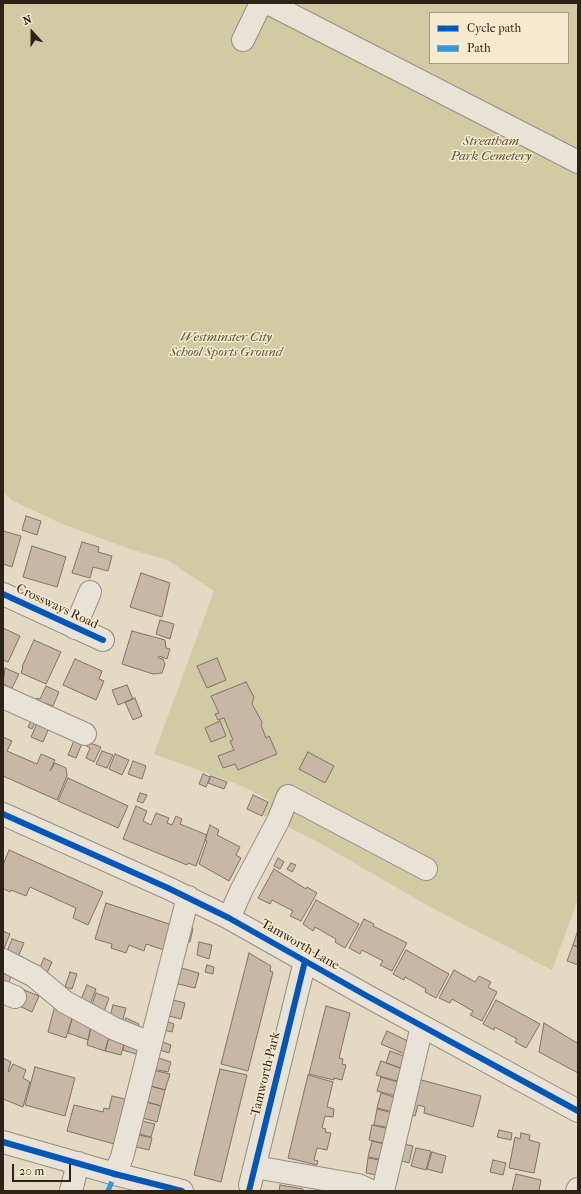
<!DOCTYPE html>
<style>
body{margin:0}
#map{position:relative;width:581px;height:1194px;overflow:hidden;background:#e4d9c2;font-family:"IM FELL French Canon",serif}
canvas{display:block}
.frame{position:absolute;inset:0;border:4px solid #2c2217;pointer-events:none}
.legend{position:absolute;left:429px;top:12px;width:140px;height:52px;box-sizing:border-box;background:#f7eace;border:1px solid #a69a85;margin:0;padding:5px 7px;list-style:none;font-size:12px;color:#2c2217}
.legend li{display:flex;align-items:center;gap:8px;height:20px}
.legend b{width:20px;border:1px solid #a69a85}
.north{position:absolute;left:12px;top:12px;width:40px;height:40px;-webkit-text-stroke:3px #f7eace;paint-order:stroke;rotate:339deg;font-size:11px;font-weight:700;line-height:16px;text-align:center;color:#2c2217}
.north::after{content:'';display:block;margin:auto;width:14px;height:18px;background:#2c2217;clip-path:polygon(50% 0,100% 100%,50% 72%,0 100%)}
.scale{position:absolute;left:12px;top:1164px;width:59px;height:18px;box-sizing:border-box;border:2px solid #2c2217;border-top:0;padding-left:5px;font-size:12px;line-height:14px;white-space:nowrap;color:#2c2217;-webkit-text-stroke:3px #f7eace;paint-order:stroke}
</style>
<div id="map">
<canvas width="581" height="1194"></canvas>
<div class="frame"></div>
<ul class="legend">
<li><b style="height:5px;background:#0057b8"></b>Cycle path</li>
<li><b style="height:5px;background:#3c95d4"></b>Path</li>
</ul>
<div class="north">N</div>
<div class="scale">20 m</div>
</div>
<script>
const c = document.querySelector('canvas').getContext('2d');
c.lineJoin = 'round';
function fill(path, color) { c.fillStyle = color; c.fill(path, 'evenodd'); }
const poly = rows => new Path2D(rows.map(r => 'M' + r).join(''));
function stroke(path, color, width, dash) { c.strokeStyle = color; c.lineWidth = width; c.lineCap = dash ? 'butt' : 'round'; c.setLineDash(dash || []); c.stroke(path); }
function write(font, color, halo, rows, align = 'center') {
  c.font = font + ' "IM FELL French Canon",serif'; c.lineWidth = 3; c.setLineDash([]); c.textBaseline = 'middle'; c.strokeStyle = halo; c.fillStyle = color; for (const [text, x, y, turn = 0] of rows) {
    c.save(); c.translate(x, y); c.rotate((+turn || 0) * Math.PI / 180); c.textAlign = isNaN(turn) ? turn : align; if (halo) c.strokeText(text, 0, 0); c.fillText(text, 0, 0); c.restore();
  }
}
fill(poly([
 [3,3,578,3,578,899,552,970,432,908,311,838,263,815,269,800,237,784,154,754,214,591,167,560,130,549,62,524,11,500,3,492],
 [430,13,568,13,568,63,430,63]
]), '#d0cba3');
const building = poly([
 [26,516,41,521,37,535,22,530,26,516],
 [3,531,21,536,12,567,3,564,3,531],
 [82,542,99,547,98,552,112,556,108,571,93,567,90,578,72,573,82,542],
 [32,546,66,557,57,587,23,577,32,546],
 [141,573,170,583,162,617,130,607,141,573],
 [160,620,174,624,170,639,156,634,160,620],
 [3,628,20,636,8,662,3,660,3,628],
 [132,631,165,640,166,648,170,649,167,659,159,656,158,658,163,659,165,664,162,673,153,674,122,664,132,631],
 [34,640,61,652,46,684,21,673,23,667,22,667,34,640],
 [217,658,226,680,207,688,197,666,217,658],
 [75,659,102,671,99,679,104,681,96,700,63,685,75,659],
 [5,668,19,674,12,688,3,684,5,668],
 [246,682,254,697,252,704,262,722,261,725,266,738,269,736,277,754,238,770,235,764,223,768,218,756,234,750,230,741,233,740,224,718,218,720,215,714,219,713,211,696,246,682],
 [127,685,133,699,118,705,112,690,127,685],
 [46,686,59,692,53,706,45,703,43,709,35,705,37,698,40,699,46,686],
 [135,698,142,716,133,720,125,702,135,698],
 [31,721,35,723,32,729,28,727,31,721],
 [38,721,50,726,43,742,31,737,38,721],
 [220,721,226,736,211,742,205,728,220,721],
 [3,737,12,741,7,751,37,764,41,754,55,760,50,771,55,763,66,768,67,776,57,800,3,776,3,737],
 [75,738,83,741,76,758,68,755,75,738],
 [90,743,101,747,94,762,86,758,90,748,83,744,90,743],
 [102,751,113,755,107,768,96,764,102,751],
 [308,752,334,766,325,783,299,769,308,752],
 [115,754,129,760,122,775,109,769,115,754],
 [133,761,146,766,142,779,128,774,133,761],
 [203,774,210,777,206,787,199,784,203,774],
 [211,776,227,782,224,789,208,783,211,776],
 [68,778,128,806,118,828,58,801,68,778],
 [140,793,147,795,143,803,137,801,140,793],
 [253,795,268,802,262,816,247,809,253,795],
 [136,806,147,811,143,821,151,825,156,813,169,818,167,823,172,825,176,816,182,819,180,824,207,835,196,866,188,863,187,865,123,839,136,806],
 [210,825,219,830,217,835,240,847,236,855,241,858,229,881,199,864,207,841,205,840,210,825],
 [9,850,103,892,88,925,73,918,76,908,30,887,26,896,11,890,10,892,4,889,3,891,3,865,9,850],
 [278,858,284,862,280,869,274,866,278,858],
 [291,863,296,865,292,872,287,869,291,863],
 [274,869,306,889,307,887,317,893,301,921,290,916,293,911,272,900,270,904,258,898,274,869],
 [316,900,359,924,345,948,335,942,336,939,315,927,313,931,303,924,316,900],
 [106,903,172,925,164,950,146,944,144,951,129,945,126,953,111,948,112,944,95,939,106,903],
 [364,919,374,924,373,926,407,943,392,971,380,965,383,961,362,950,360,954,349,948,364,919],
 [186,926,193,928,190,942,182,941,186,926],
 [578,930,578,947,573,945,578,930],
 [3,931,10,934,3,951,3,931],
 [12,939,24,943,17,959,6,954,12,939],
 [199,942,212,945,209,959,197,955,199,942],
 [573,945,578,947,578,965,567,961,573,945],
 [406,950,449,974,436,998,425,992,426,989,405,977,404,980,393,974,406,950],
 [249,953,271,966,270,971,273,972,248,1071,221,1064,249,953],
 [44,958,52,962,47,973,39,970,44,958],
 [207,965,214,967,213,974,205,972,207,965],
 [3,966,14,970,8,984,3,982,3,966],
 [178,967,199,973,195,988,174,983,178,967],
 [454,970,475,982,479,976,491,982,488,987,497,992,482,1021,470,1015,473,1011,452,999,450,1003,439,998,454,970],
 [70,972,77,974,72,989,65,987,70,972],
 [87,985,96,989,89,1007,79,1004,87,985],
 [24,990,39,996,32,1012,17,1005,24,990],
 [96,993,109,998,103,1015,90,1010,96,993],
 [169,999,185,1003,181,1019,165,1015,169,999],
 [496,1000,540,1024,526,1048,515,1042,517,1039,495,1027,494,1030,483,1024,496,1000],
 [55,1005,74,1012,66,1038,48,1032,55,1005],
 [113,1005,126,1008,122,1023,109,1020,113,1005],
 [326,1006,350,1013,339,1058,343,1059,342,1064,346,1065,342,1080,334,1078,334,1080,309,1074,326,1006],
 [74,1012,92,1022,88,1040,68,1033,74,1012],
 [126,1018,139,1024,136,1033,122,1026,126,1018],
 [163,1020,174,1024,172,1032,160,1029,163,1020],
 [92,1022,110,1034,105,1051,87,1045,92,1022],
 [544,1023,577,1043,578,1040,578,1073,539,1052,544,1023],
 [387,1031,412,1043,407,1055,381,1044,387,1031],
 [110,1034,125,1040,121,1055,105,1051,110,1034],
 [125,1040,139,1045,139,1055,123,1050,125,1040],
 [157,1040,171,1045,169,1053,154,1048,157,1040],
 [390,1051,407,1057,403,1069,386,1063,390,1051],
 [155,1057,171,1062,168,1072,153,1069,155,1057],
 [3,1058,11,1062,8,1071,9,1072,13,1064,26,1070,23,1078,30,1082,23,1107,3,1099,3,1058],
 [381,1061,401,1068,397,1081,376,1075,381,1061],
 [35,1067,75,1078,65,1116,25,1105,35,1067],
 [220,1069,247,1075,221,1182,194,1175,220,1069],
 [152,1070,170,1074,165,1090,147,1085,152,1070],
 [308,1075,333,1082,327,1107,334,1109,333,1117,325,1116,322,1128,326,1129,325,1132,331,1133,327,1150,317,1148,314,1160,318,1161,317,1165,288,1158,308,1075],
 [381,1077,401,1083,396,1096,377,1091,381,1077],
 [414,1078,481,1096,473,1127,424,1113,425,1107,418,1105,415,1116,406,1114,414,1078],
 [147,1085,165,1090,161,1106,143,1101,147,1085],
 [381,1093,397,1098,393,1112,377,1108,381,1093],
 [112,1096,129,1100,118,1145,67,1131,74,1105,103,1112,104,1108,109,1109,112,1096],
 [143,1101,161,1106,157,1122,139,1117,143,1101],
 [377,1109,393,1113,390,1128,374,1125,377,1109],
 [138,1120,155,1124,151,1137,135,1133,138,1120],
 [372,1125,390,1129,387,1144,369,1140,372,1125],
 [499,1130,512,1133,511,1140,497,1137,499,1130],
 [521,1133,530,1135,529,1140,540,1143,534,1173,509,1168,515,1137,520,1139,521,1133],
 [135,1134,152,1138,149,1150,132,1146,135,1134],
 [372,1141,389,1145,386,1160,368,1157,372,1141],
 [399,1143,413,1146,409,1163,395,1159,399,1143],
 [416,1148,431,1151,426,1170,411,1166,416,1148],
 [432,1152,446,1156,442,1173,427,1169,432,1152],
 [368,1158,385,1161,382,1176,366,1173,368,1158],
 [493,1160,506,1163,503,1175,490,1172,493,1160],
 [516,1174,541,1180,539,1191,512,1191,516,1174],
 [280,1185,303,1189,303,1191,279,1191,280,1185]
]);
fill(building, '#c9b7a5');
stroke(building, '#7b7468', 1);
const minor = poly([
 [268,3,578,162],
 [243,40,261,3],
 [3,594,103,640],
 [75,628,90,592],
 [3,697,85,734],
 [3,814,168,888,229,918,367,996,578,1111],
 [229,918,242,889,278,821,288,796,426,869],
 [3,960,34,976,65,1002,115,1029,150,1043],
 [3,992,15,997],
 [3,1142,115,1174,182,1191],
 [255,1167,358,1185,371,1191],
 [115,1174,122,1157,188,897],
 [250,1185,305,961],
 [71,1191,78,1163],
 [383,1191,422,1026],
 [577,1191,578,1189]
]);
stroke(minor, '#958d7f', 24);
stroke(minor, '#e9e3d7', 22);
stroke(poly([
 [108,1191,115,1174]
]), '#3c95d4', 5, [10, 5]);
stroke(poly([
 [3,594,103,640],
 [3,814,168,888,229,918,367,996,578,1111],
 [3,1142,115,1174,182,1191],
 [249,1191,305,961]
]), '#0057b8', 6);
write('italic 13px', '#585139', '#f7eace', [
 ["Streatham",491,142],
 ["Park Cemetery",491,157],
 ["Westminster City",226,338],
 ["School Sports Ground",226,353]
]);
write('13px', '#2c2217', '#f7eace', [
 ["Crossways Road",57,607,25],
 ["Tamworth Lane",300,945,30],
 ["Tamworth Park",266,1074,-76]
]);
</script>
